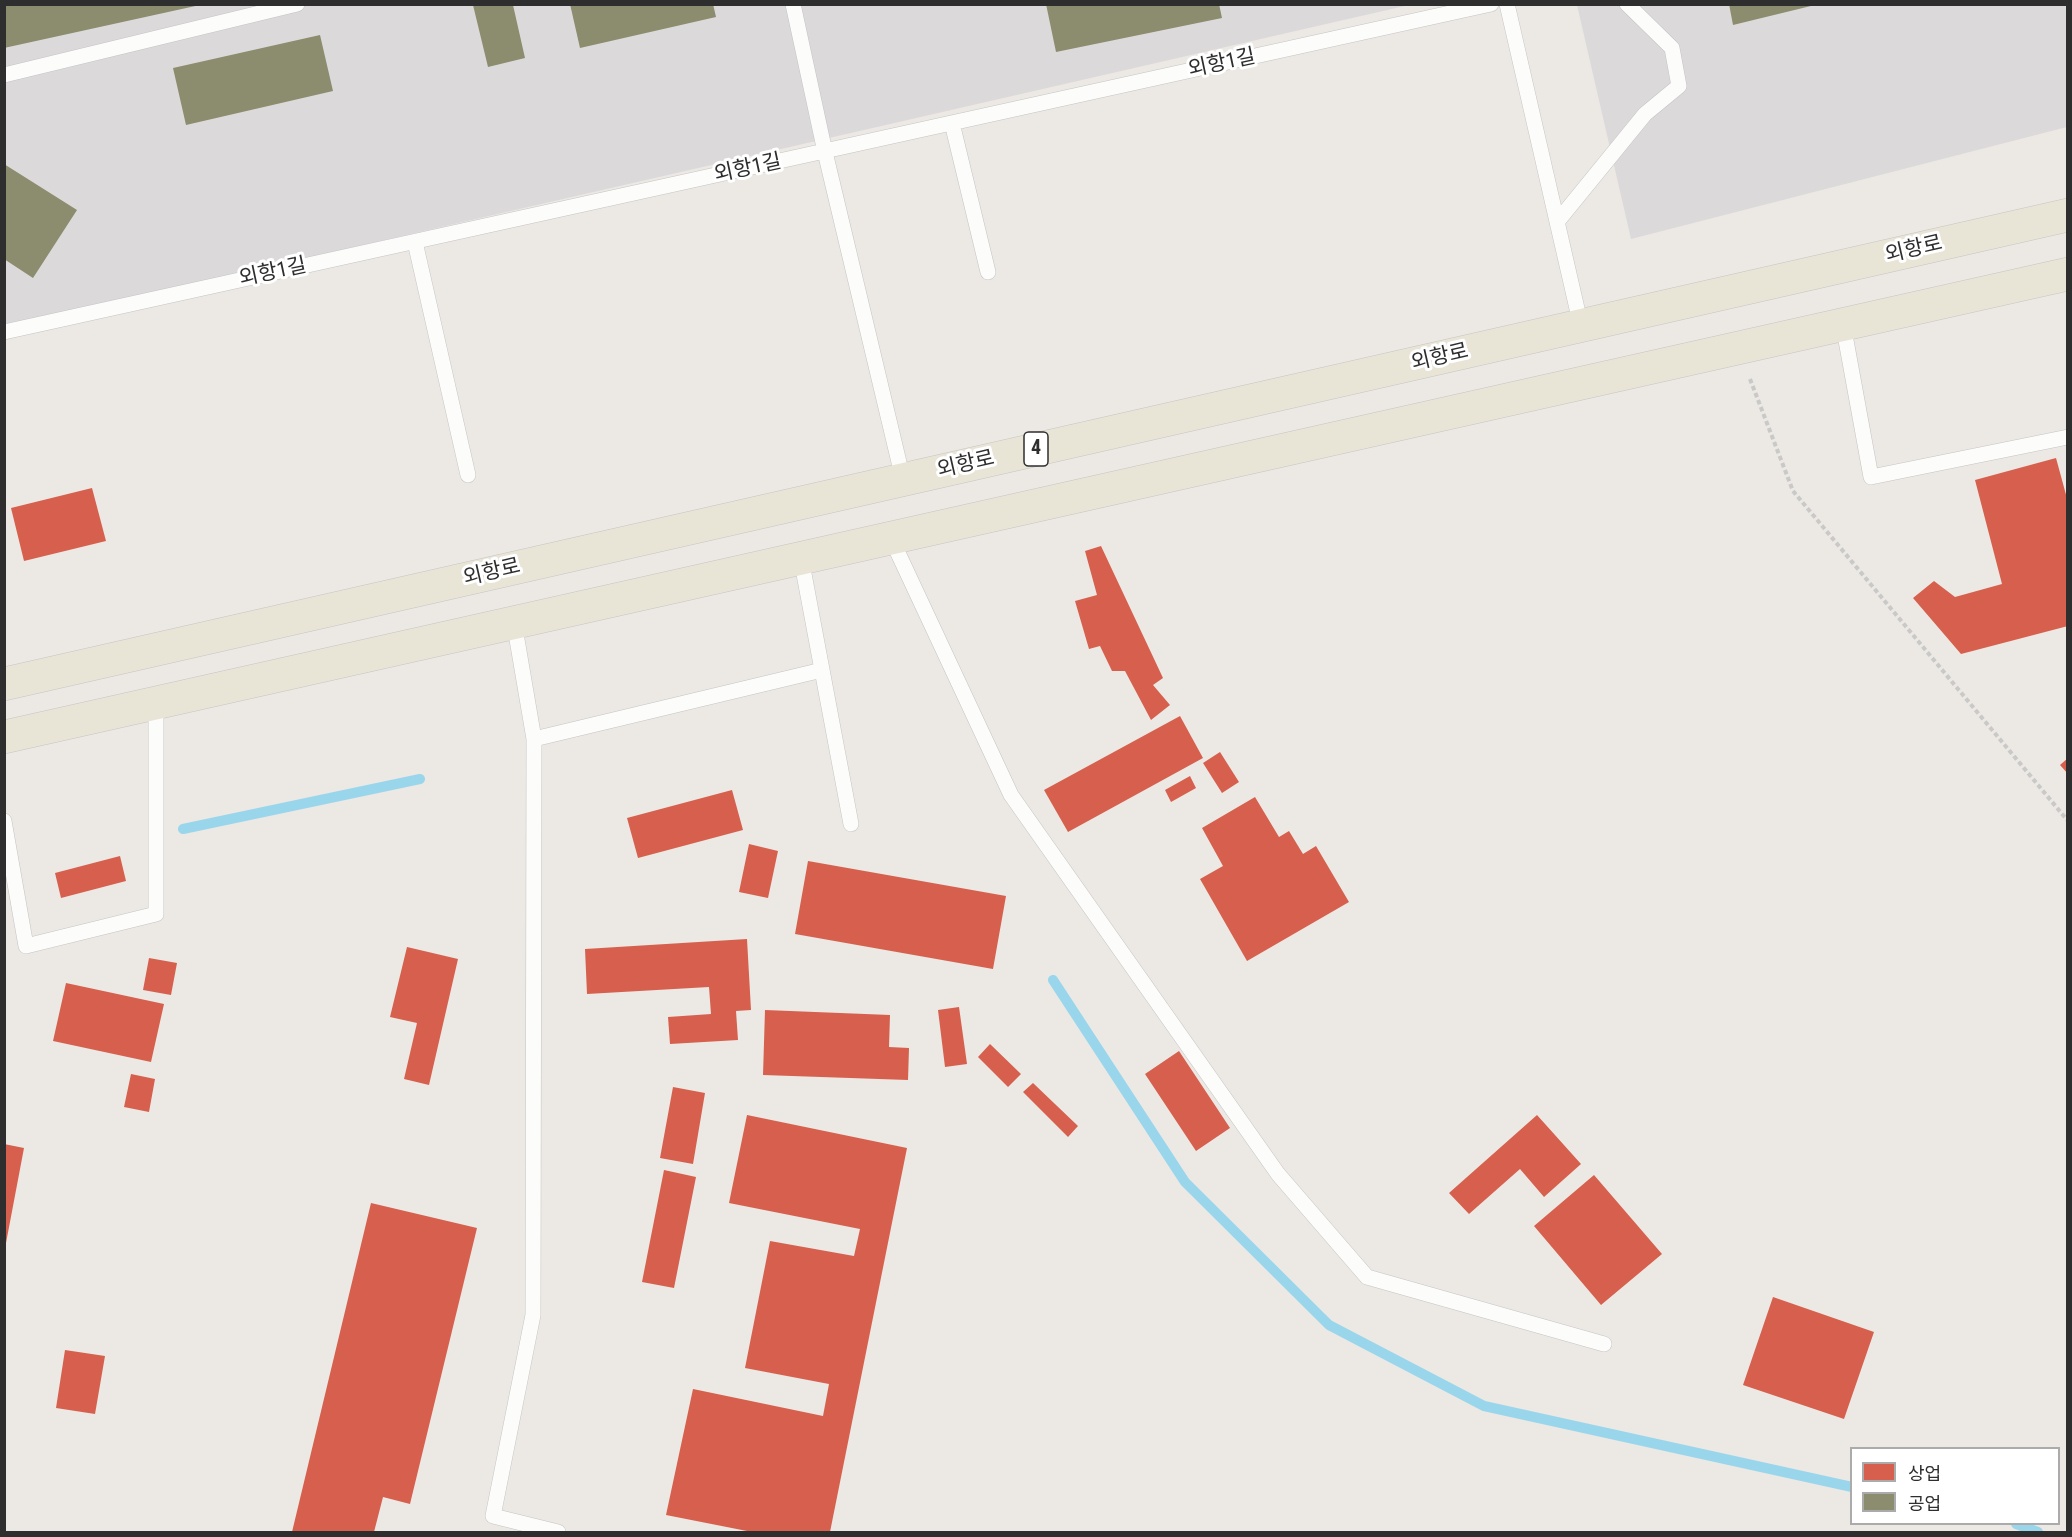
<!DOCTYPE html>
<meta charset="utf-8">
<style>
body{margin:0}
#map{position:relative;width:2072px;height:1537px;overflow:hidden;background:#ece8e4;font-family:"Roboto Condensed","Noto Sans KR",sans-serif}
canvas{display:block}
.frame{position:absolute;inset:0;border:6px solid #2e2e2e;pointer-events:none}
.legend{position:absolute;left:1850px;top:1447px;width:210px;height:78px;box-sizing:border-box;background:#fff;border:2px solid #ababab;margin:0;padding:8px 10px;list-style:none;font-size:18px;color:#2e2e2e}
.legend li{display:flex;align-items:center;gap:12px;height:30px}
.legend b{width:30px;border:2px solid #ababab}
</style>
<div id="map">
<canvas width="2072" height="1537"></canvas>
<div class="frame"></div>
<ul class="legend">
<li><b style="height:16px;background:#d6604d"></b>상업</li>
<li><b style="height:16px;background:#8c8c6e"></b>공업</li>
</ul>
</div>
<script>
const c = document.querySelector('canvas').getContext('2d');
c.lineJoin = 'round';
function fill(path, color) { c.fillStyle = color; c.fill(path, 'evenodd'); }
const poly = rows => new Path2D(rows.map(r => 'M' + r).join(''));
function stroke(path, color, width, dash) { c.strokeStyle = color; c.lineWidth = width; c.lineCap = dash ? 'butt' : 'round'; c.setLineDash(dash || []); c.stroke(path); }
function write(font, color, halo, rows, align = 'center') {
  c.font = font + ' "Roboto Condensed","Noto Sans KR",sans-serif'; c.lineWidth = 6; c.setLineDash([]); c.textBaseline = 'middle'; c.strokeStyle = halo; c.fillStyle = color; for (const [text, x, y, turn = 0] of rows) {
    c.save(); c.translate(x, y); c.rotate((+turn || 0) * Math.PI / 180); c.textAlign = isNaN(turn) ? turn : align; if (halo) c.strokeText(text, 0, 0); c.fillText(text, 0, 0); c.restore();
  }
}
fill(poly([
 [5,4,1409,5,5,327],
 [1577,5,2067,5,2067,127,1631,239]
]), '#dcd9db');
fill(poly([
 [2056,458,2068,502,2068,626,1961,654,1913,598,1934,581,1955,597,2002,584,1975,480],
 [92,488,106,541,24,561,11,508],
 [1101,546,1163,678,1153,685,1170,705,1151,720,1125,671,1112,671,1100,646,1089,649,1075,601,1097,595,1085,551],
 [1180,716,1203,758,1068,832,1044,790],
 [1220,752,1239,782,1222,793,1203,763],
 [2068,758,2068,774,2060,765],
 [1190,776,1196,788,1171,802,1165,790],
 [732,790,743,830,638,858,627,818],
 [1255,797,1279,837,1289,831,1303,854,1316,846,1349,902,1247,961,1200,879,1223,866,1202,828],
 [749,844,778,851,768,898,739,892],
 [120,856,126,881,61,898,55,873],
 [808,861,1006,896,993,969,795,934],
 [747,939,751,1010,736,1011,738,1040,670,1044,668,1017,711,1014,709,987,587,994,585,949],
 [407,947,458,959,429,1085,404,1079,417,1023,390,1017],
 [149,958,177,963,171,995,143,990],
 [66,983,164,1004,151,1062,53,1041],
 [959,1007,967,1064,945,1067,938,1010],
 [765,1010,890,1015,889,1047,909,1048,908,1080,763,1075],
 [990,1044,1021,1074,1008,1087,978,1057],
 [1179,1051,1230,1128,1196,1151,1145,1074],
 [131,1074,155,1079,149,1112,124,1107],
 [1033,1083,1078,1126,1068,1137,1023,1092],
 [673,1087,705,1093,693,1164,660,1158],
 [747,1115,907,1148,830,1532,752,1532,666,1515,693,1389,823,1416,829,1384,745,1368,770,1241,854,1256,860,1229,729,1203],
 [1537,1115,1581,1164,1544,1197,1520,1169,1469,1214,1449,1193],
 [4,1144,24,1148,6,1243,4,1243],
 [664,1170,696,1177,674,1288,642,1282],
 [1594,1175,1662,1254,1601,1305,1534,1226],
 [371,1203,477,1228,410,1504,383,1497,374,1532,292,1532],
 [1773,1297,1874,1332,1844,1419,1743,1385],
 [65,1350,105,1356,95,1414,56,1408]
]), '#d6604d');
fill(poly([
 [4,4,200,4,200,5,4,48],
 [570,4,713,4,716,17,580,48],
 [1046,4,1219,4,1222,18,1056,52],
 [1729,4,1815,4,1815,5,1733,25],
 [473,5,513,5,525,58,488,67],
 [320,35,333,91,186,125,173,68],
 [4,164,77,210,33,278,4,259]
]), '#8c8c6e');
stroke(poly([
 [183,829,420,779],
 [1053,980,1185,1182,1329,1325,1484,1406,1852,1487],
 [2016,1524,2038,1532]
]), '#99d6ec', 10);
const service = poly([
 [793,4,825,152,903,479],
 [1507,4,1581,326],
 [4,75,297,4],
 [952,123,988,272],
 [1557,222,1645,114,1679,86,1672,48,1627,4],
 [415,242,468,475],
 [1843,324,1871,477,2068,437],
 [4,332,1491,4],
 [891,538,1011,795,1278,1174,1367,1277,1604,1344],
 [801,558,851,824],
 [514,622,534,739,822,670],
 [534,739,533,1315,493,1516,558,1532],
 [4,821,26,946,156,914,156,703]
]);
const primary = poly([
 [4,684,2068,215],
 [4,737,2068,274]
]);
stroke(service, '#c5c4c5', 16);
stroke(primary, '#c6c5c4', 34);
stroke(poly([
 [1750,379,1793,491,2068,821]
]), '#c9c9c8', 4, [4.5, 3]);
stroke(service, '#fcfcfb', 15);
stroke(primary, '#e8e4d6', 33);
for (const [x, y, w] of [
 [1036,449,24]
]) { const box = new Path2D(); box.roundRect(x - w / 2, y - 17, w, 34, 4.5); c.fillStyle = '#fff'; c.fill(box); stroke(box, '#2e2e2e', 1.5); }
write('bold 20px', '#2e2e2e', null, [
 ["4",1036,449]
]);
write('21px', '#2e2e2e', '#fff', [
 ["외항1길",1222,64,-12],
 ["외항1길",748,169,-12],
 ["외항로",1914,250,-13],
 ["외항1길",273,273,-12],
 ["외항로",1440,358,-13],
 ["외항로",966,465,-13],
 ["외항로",492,573,-13]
]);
</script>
